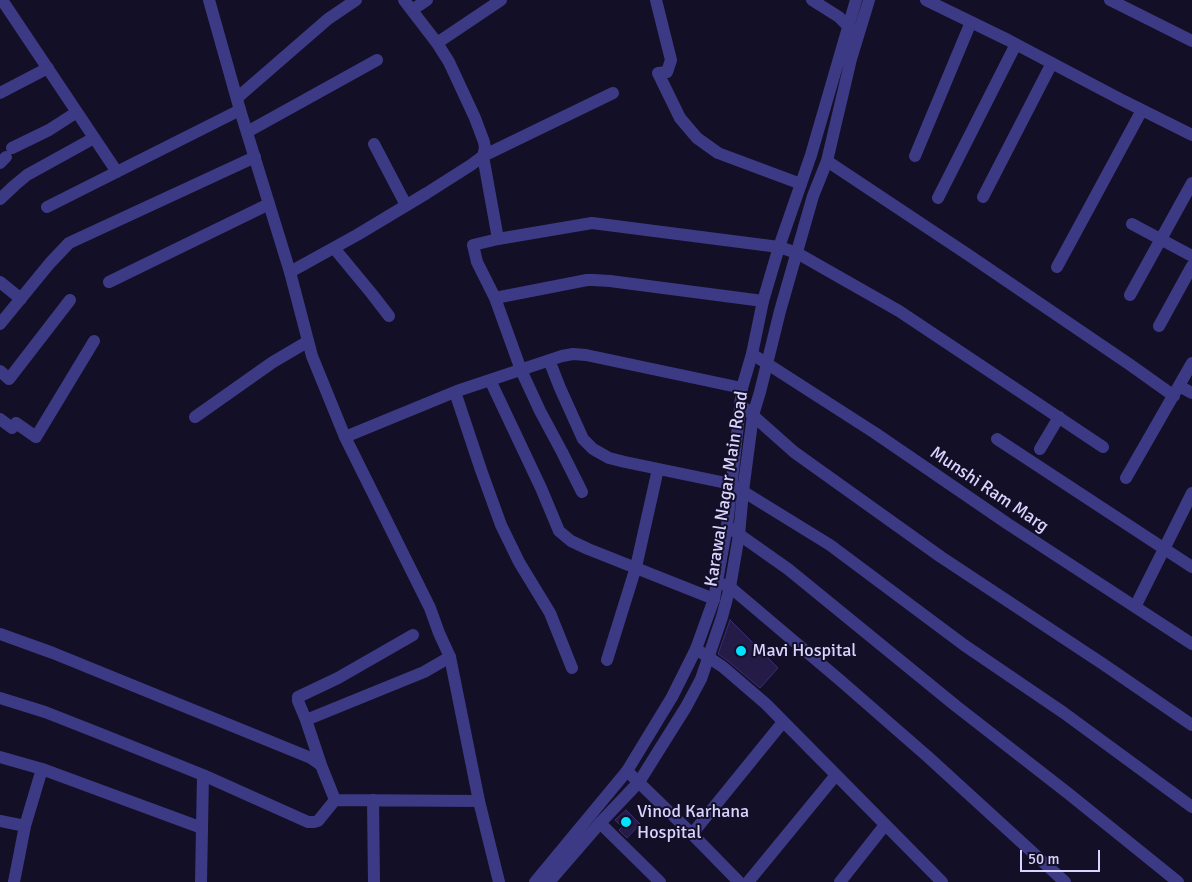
<!DOCTYPE html>
<style>
body{margin:0}
#map{position:relative;width:1192px;height:882px;overflow:hidden;background:#130f26;font-family:Signika,sans-serif}
canvas{display:block}
.scale{position:absolute;left:1020px;top:850px;width:80px;height:22px;box-sizing:border-box;border:2px solid #d9d4ff;border-top:0;padding-left:6px;font-size:15px;line-height:18px;white-space:nowrap;color:#d9d4ff;-webkit-text-stroke:4px #130f26;paint-order:stroke}
</style>
<div id="map">
<canvas width="1192" height="882"></canvas>
<div class="scale">50 m</div>
</div>
<script>
const c = document.querySelector('canvas').getContext('2d');
c.lineJoin = 'round';
function fill(path, color) { c.fillStyle = color; c.fill(path, 'evenodd'); }
const poly = rows => new Path2D(rows.map(r => 'M' + r).join(''));
function stroke(path, color, width, dash) { c.strokeStyle = color; c.lineWidth = width; c.lineCap = dash ? 'butt' : 'round'; c.setLineDash(dash || []); c.stroke(path); }
function write(font, color, halo, rows, align = 'center') {
  c.font = font + ' Signika,sans-serif'; c.lineWidth = 4; c.setLineDash([]); c.textBaseline = 'middle'; c.strokeStyle = halo; c.fillStyle = color; for (const [text, x, y, turn = 0] of rows) {
    c.save(); c.translate(x, y); c.rotate((+turn || 0) * Math.PI / 180); c.textAlign = isNaN(turn) ? turn : align; if (halo) c.strokeText(text, 0, 0); c.fillText(text, 0, 0); c.restore();
  }
}
const building = poly([
 [730,620,778,668,760,688,728,661,718,654,730,620],
 [626,810,640,824,627,838,619,830,622,827,615,820,626,810]
]);
fill(building, '#241b47');
stroke(building, '#3b2d73', 1);
stroke(poly([
 [2,0,117,172],
 [656,0,671,60,667,72,658,73,680,118,697,138,718,153,801,184],
 [812,0,839,17,849,27],
 [926,0,1008,40,1120,99,1192,135],
 [1110,0,1192,41],
 [412,10,427,0],
 [437,43,501,0],
 [0,93,48,68],
 [237,98,328,19,356,0],
 [247,132,377,60],
 [374,144,406,205],
 [12,148,49,130,77,112],
 [915,156,971,22],
 [827,161,970,256,1129,364,1174,396],
 [0,163,6,157],
 [983,197,1052,63],
 [938,198,1016,44],
 [0,199,15,185,27,175,94,138],
 [47,207,240,110],
 [1132,224,1192,256],
 [498,239,483,156,613,93],
 [334,248,372,294,389,316],
 [1057,267,1142,110],
 [290,272,357,235,427,193,471,165,483,156,485,148,484,142,475,118,449,62,437,43,404,0],
 [0,282,21,299],
 [109,282,269,204],
 [1130,295,1192,183],
 [495,298,587,280,593,280,610,281,763,301],
 [0,324,50,263,69,243,255,157],
 [1159,326,1192,266],
 [752,354,875,433,1008,524,1192,644],
 [549,360,560,388,583,439,593,449,609,458,625,462,731,484,830,545,964,645,1064,713,1192,807],
 [0,371,9,379,70,300],
 [490,380,541,488,559,531,571,541,588,549,714,599],
 [1179,386,1192,393],
 [455,392,481,470,501,525,519,562,550,613,572,668],
 [740,404,794,452,941,557,1103,664,1192,725],
 [195,417,273,362,307,342],
 [0,419,12,428,16,423,36,437,94,341],
 [345,437,457,391,562,356,573,354,586,355,742,388],
 [997,439,1192,567],
 [1040,449,1059,417],
 [1126,478,1192,363],
 [582,492,562,452,540,411,521,370,495,298,477,262,473,245,498,239,592,223,779,247,797,253,899,311,1103,447],
 [727,526,788,569,956,706,1069,794,1178,882],
 [722,584,730,587,841,681,927,756,1065,882],
 [1135,607,1192,493],
 [0,634,53,653,311,758,321,765,335,800],
 [696,649,723,667,766,704,942,882],
 [607,660,636,567,658,469],
 [0,698,45,712,101,734,203,775,308,822,314,822,318,821,335,800,479,801],
 [306,720,298,701,298,697,338,678,413,635],
 [0,757,42,769,202,828],
 [321,765,306,720,424,672,450,657],
 [627,771,692,834,739,882],
 [373,800,374,882],
 [0,821,25,826],
 [600,823,660,882],
 [692,834,783,722],
 [14,882,25,826,42,769],
 [201,882,203,775],
 [748,882,836,775],
 [840,882,885,825]
]), '#3d3a85', 12);
stroke(poly([
 [209,0,240,110,290,272,312,356,345,437,430,608,439,633,450,657,479,801,499,882],
 [535,882,627,771,672,697,696,649,714,599,718,576,727,526,742,388,752,354,763,301,779,247,811,155,856,0],
 [549,882,600,823,639,782,686,707,701,679,722,617,730,587,739,535,743,491,753,415,760,392,780,311,813,196,827,161,851,59,869,0]
]), '#3d3a85', 12);
for (const [x, y, r, color] of [
 [741,651,6,"#00e5ff"],
 [626,822,6,"#00e5ff"]
]) { const dot = new Path2D(); dot.arc(x, y, r, 0, 2 * Math.PI); c.fillStyle = color; c.fill(dot); stroke(dot, '#130f26', 2); }
write('18px', '#d9d4ff', '#130f26', [
 ["Karawal Nagar Main Road",727,489,-81],
 ["Munshi Ram Marg",989,490,34]
]);
write('18px', '#d9d4ff', '#130f26', [
 ["Mavi Hospital",752,651],
 ["Vinod Karhana",637,812],
 ["Hospital",637,833]
], 'left');
</script>
